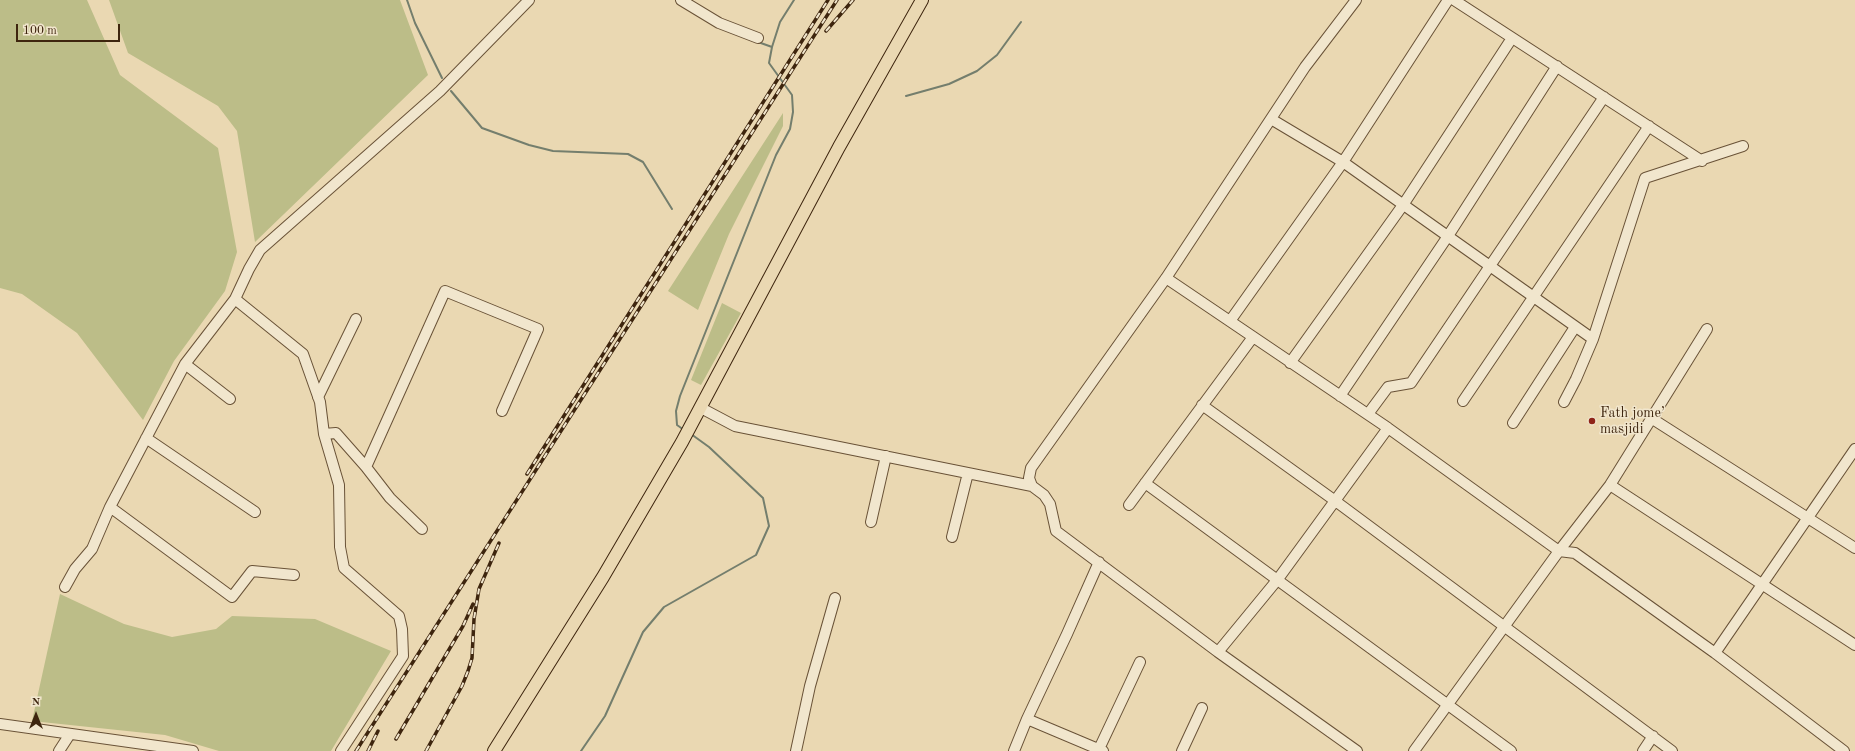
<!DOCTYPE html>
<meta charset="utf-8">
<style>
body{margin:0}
#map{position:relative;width:1855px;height:751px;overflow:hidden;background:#ead8b2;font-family:"Old Standard TT",serif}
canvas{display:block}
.north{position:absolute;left:16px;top:695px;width:40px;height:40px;-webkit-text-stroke:3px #f1e6cd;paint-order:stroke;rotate:0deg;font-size:11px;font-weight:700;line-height:16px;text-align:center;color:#3e250e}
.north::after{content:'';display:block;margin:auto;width:14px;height:18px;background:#3e250e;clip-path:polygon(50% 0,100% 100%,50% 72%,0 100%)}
.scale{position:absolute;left:16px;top:24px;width:104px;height:18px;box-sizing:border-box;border:2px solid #3e250e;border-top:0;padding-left:5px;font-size:12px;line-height:14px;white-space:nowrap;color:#3e250e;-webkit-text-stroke:3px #f1e6cd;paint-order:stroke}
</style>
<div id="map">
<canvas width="1855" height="751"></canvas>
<div class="north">N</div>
<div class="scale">100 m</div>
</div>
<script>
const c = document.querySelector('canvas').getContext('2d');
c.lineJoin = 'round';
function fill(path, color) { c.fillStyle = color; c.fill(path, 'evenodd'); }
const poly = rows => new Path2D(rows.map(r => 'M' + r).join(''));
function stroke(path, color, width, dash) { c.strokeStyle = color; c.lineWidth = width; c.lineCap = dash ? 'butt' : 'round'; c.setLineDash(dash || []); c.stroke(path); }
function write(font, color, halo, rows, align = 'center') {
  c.font = font + ' "Old Standard TT",serif'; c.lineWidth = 3; c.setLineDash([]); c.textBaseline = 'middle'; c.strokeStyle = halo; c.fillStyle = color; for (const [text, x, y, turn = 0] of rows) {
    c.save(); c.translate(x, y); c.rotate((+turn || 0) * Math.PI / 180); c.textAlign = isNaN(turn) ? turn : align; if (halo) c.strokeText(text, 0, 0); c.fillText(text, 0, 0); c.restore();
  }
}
fill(poly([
 [0,0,87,0,120,75,218,148,237,252,225,291,174,361,143,420,77,333,22,294,0,288],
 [109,0,400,0,428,75,255,242,237,131,218,106,128,53],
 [783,113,783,126,729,234,698,310,668,291],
 [722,303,741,313,701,385,691,380],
 [60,594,124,624,172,637,216,629,232,616,315,619,391,651,331,751,219,751,165,735,32,721]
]), '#bcbd88');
stroke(poly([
 [407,0,415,23,442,78],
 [758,42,772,47],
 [451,91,482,128,529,145,553,151,628,154,643,162,672,209],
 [906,96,949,84,977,71,997,55,1021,22],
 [684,430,677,425,676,411,680,396,776,155,790,129,793,112,792,95,769,63,772,47,780,22,794,0],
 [581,751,605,716,643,632,664,607,756,555,769,526,763,498,709,447,691,434]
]), '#747e6d', 2);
const minor = poly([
 [681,0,719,23,758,38],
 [1356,0,1305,67,1166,278,1031,468,1029,478,1032,486,1044,495,1050,504,1056,531,1218,652,1357,751],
 [1454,0,1702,161],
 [1271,119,1343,162,1593,339],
 [1166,278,1388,428,1559,551,1575,553,1715,653,1844,751],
 [235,299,303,354,320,402,324,434,339,485,340,547,344,568,399,616,402,629,403,656,341,751],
 [1230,321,1343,162,1448,0],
 [1290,363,1403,205,1512,38],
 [185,364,230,399],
 [1340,396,1448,236,1557,66],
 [318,397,356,319],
 [1463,401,1649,126],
 [1564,402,1576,379,1593,339,1645,178,1743,146],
 [1202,405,1334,500,1672,751],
 [701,408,735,426,1032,486],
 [1368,414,1388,387,1411,383,1604,97],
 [1651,418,1855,548],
 [1513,423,1575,327],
 [324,434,336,433,366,467,390,498,422,529],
 [146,438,255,512],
 [366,467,445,291,538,329,502,411],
 [1145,483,1511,751],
 [1610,485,1855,645],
 [1129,505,1253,337],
 [110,507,232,597,252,571,294,575],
 [871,522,886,456],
 [952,537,968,473],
 [65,587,75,569,92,549,110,507,185,364,235,299,249,269,260,250,440,91,529,0],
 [1218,652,1278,579,1388,428],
 [1715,653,1855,449],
 [1027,719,1103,751],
 [0,724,193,751],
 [1099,749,1140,662],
 [59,751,70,734],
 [796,751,810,686,835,598],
 [1014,751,1027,719,1067,634,1099,562],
 [1182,751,1202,708],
 [1414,751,1559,551,1610,485,1707,329],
 [1643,751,1653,736]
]);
const major = poly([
 [494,751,603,577,682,442,839,147,922,0]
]);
stroke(minor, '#695237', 12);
stroke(major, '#3e250e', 14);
stroke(minor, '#f1e6cd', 10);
stroke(major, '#ead8b2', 12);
const rail = poly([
 [826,31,853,0],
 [527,474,828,0],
 [396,739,463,626,473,604],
 [356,751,837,0],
 [368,751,378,731],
 [426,751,462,686,468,671,472,658,474,619,479,589,499,543]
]);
stroke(rail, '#3e250e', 3.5);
stroke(rail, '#f1e6cd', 2, [6]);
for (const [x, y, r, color] of [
 [1592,421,4,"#8f2418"]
]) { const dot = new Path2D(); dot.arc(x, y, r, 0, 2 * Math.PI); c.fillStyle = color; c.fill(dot); stroke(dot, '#f1e6cd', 1.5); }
write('14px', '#3e250e', '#f1e6cd', [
 ["Fath jome’",1600,413],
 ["masjidi",1600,429]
], 'left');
</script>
